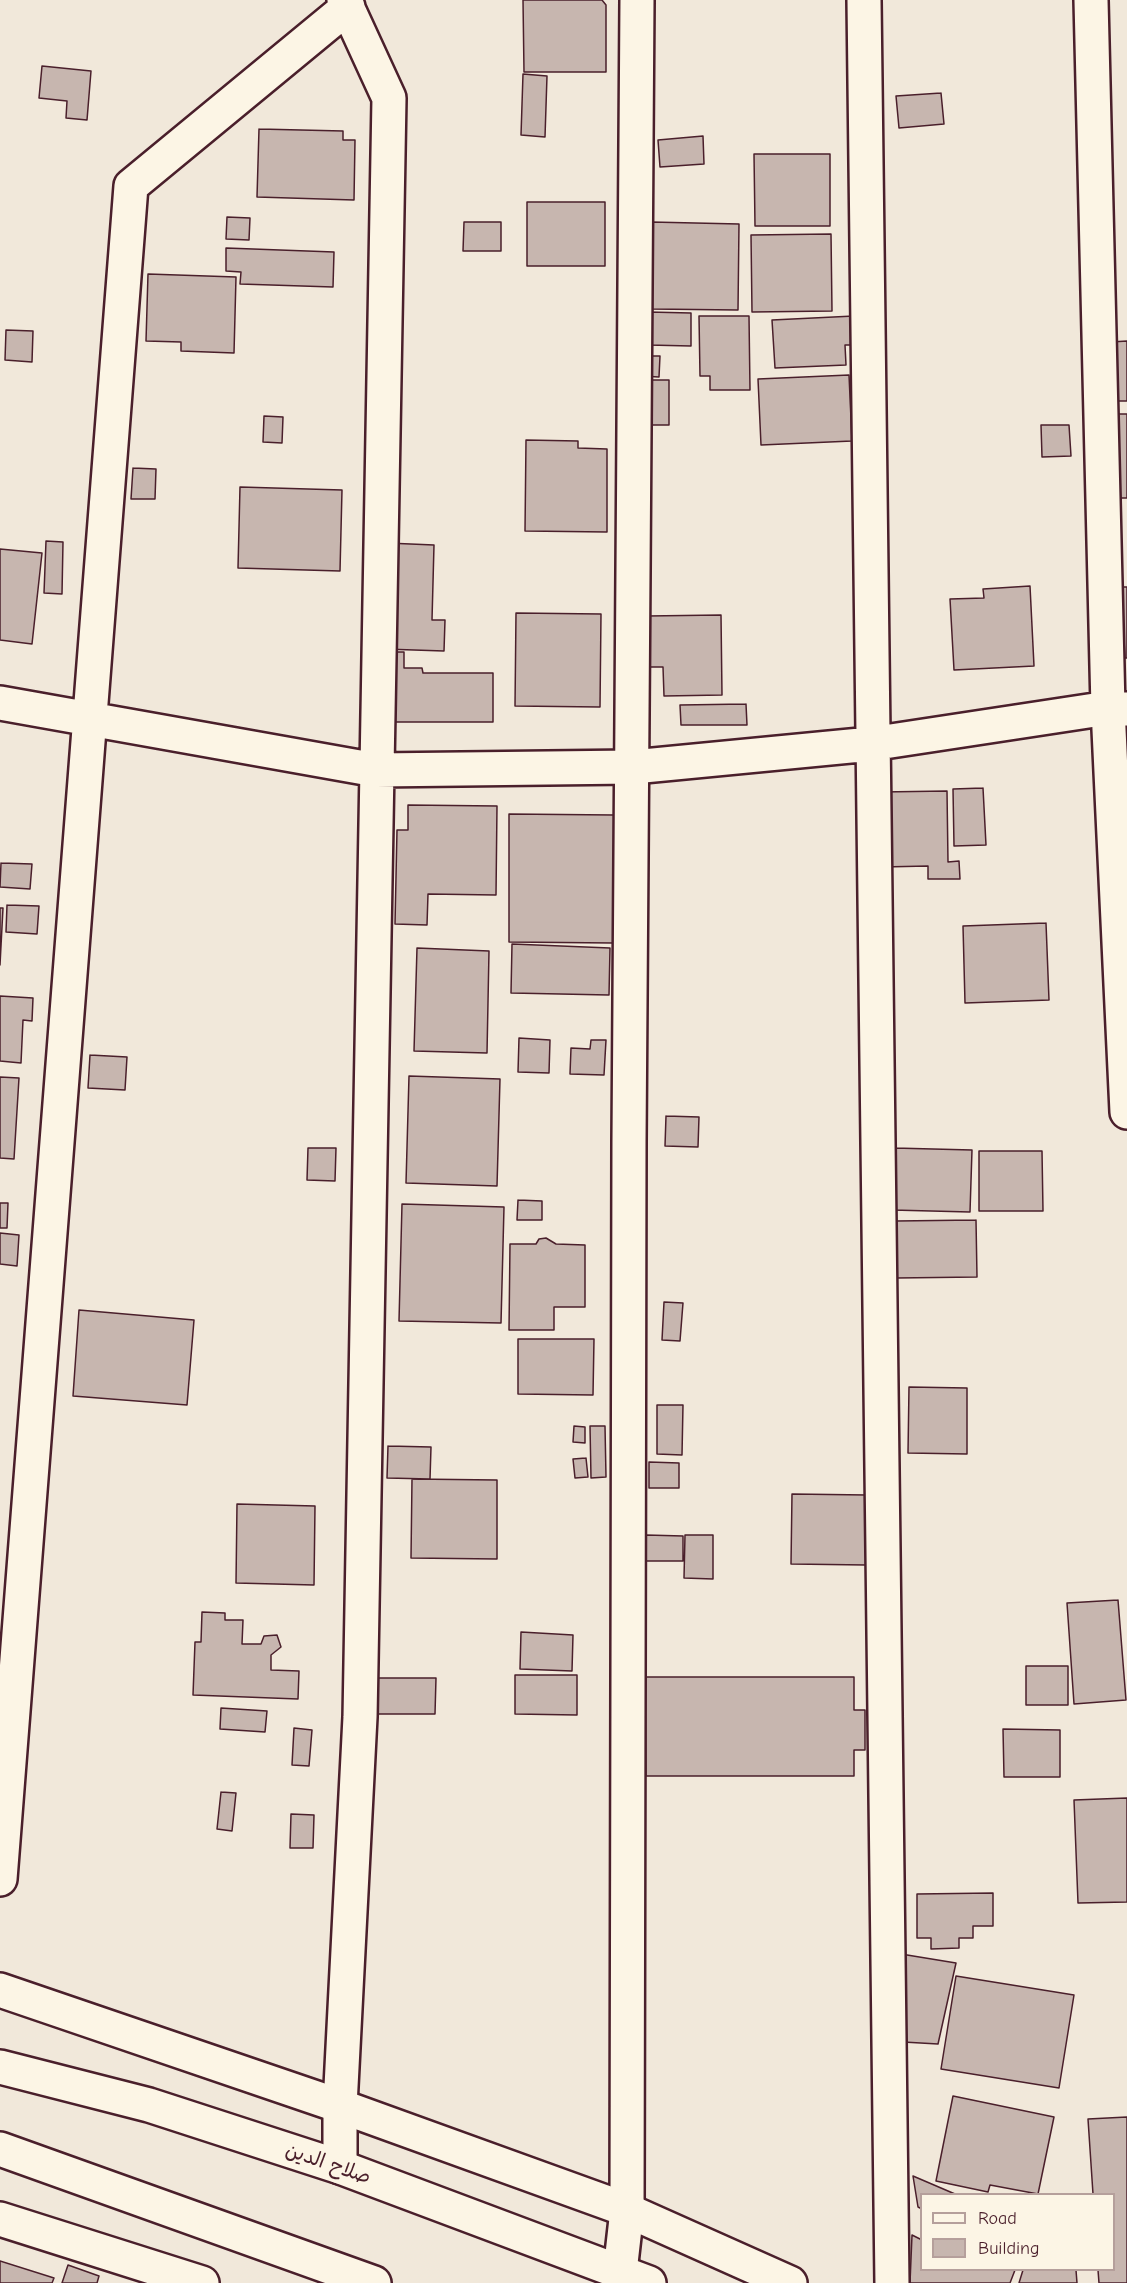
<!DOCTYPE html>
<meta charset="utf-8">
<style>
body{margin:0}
#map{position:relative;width:1127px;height:2283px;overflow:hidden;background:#f1e8da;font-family:"Comic Neue",sans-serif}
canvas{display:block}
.legend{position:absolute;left:920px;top:2193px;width:195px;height:78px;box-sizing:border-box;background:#fcf5e5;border:2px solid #b59f9b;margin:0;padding:8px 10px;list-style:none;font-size:18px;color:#4a1f2b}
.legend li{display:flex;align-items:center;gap:12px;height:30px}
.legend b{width:30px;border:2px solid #b59f9b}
</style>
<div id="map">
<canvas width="1127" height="2283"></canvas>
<ul class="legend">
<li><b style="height:8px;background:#fcf5e5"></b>Road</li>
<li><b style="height:16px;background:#c7b6af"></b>Building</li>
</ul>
</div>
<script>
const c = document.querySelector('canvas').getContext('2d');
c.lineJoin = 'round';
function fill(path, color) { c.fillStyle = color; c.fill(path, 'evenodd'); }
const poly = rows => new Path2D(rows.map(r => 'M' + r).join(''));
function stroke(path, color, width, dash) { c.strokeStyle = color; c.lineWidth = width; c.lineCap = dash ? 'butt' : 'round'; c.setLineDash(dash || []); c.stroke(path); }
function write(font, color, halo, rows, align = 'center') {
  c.font = font + ' "Comic Neue","Playpen Sans Arabic",sans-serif'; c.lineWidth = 5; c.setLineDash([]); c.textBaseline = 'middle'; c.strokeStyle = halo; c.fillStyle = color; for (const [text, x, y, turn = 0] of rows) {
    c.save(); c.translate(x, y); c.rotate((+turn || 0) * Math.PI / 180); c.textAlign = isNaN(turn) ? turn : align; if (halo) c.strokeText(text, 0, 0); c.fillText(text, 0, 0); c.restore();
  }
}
const building = poly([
 [523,0,602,0,606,5,606,72,524,72,523,0],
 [42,66,91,71,87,120,66,118,67,101,39,98,42,66],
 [523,74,547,76,545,137,521,135,523,74],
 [941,93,944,124,899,128,896,96,941,93],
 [259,129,343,131,343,140,355,140,354,200,257,197,259,129],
 [703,136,704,164,660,167,658,140,703,136],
 [754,154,830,154,830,226,755,226,754,154],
 [527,202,605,202,605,266,527,266,527,202],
 [227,217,250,218,249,240,226,239,227,217],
 [464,222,501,222,501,251,463,251,464,222],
 [651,222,739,224,738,310,651,309,651,222],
 [831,234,832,311,752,312,751,235,831,234],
 [226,248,334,252,333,287,240,284,241,272,226,271,226,248],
 [148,274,236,277,234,353,181,351,181,342,146,341,148,274],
 [648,312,691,313,691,346,648,345,648,312],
 [699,316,749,316,750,390,710,390,710,376,700,376,699,316],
 [854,316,855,345,845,345,846,365,775,368,772,320,854,316],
 [6,330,33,331,32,362,5,360,6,330],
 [1127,341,1127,401,1112,401,1111,342,1127,341],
 [641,356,660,356,659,377,641,376,641,356],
 [849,375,852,441,761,445,758,379,849,375],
 [640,380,669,380,669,425,640,425,640,380],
 [1114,414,1127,414,1127,498,1114,498,1114,414],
 [264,416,283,417,282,443,263,442,264,416],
 [1041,425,1069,425,1071,456,1042,457,1041,425],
 [526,440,578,441,578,448,607,449,607,532,525,531,526,440],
 [133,468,156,469,155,499,131,499,133,468],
 [240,487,342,490,340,571,238,568,240,487],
 [46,541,63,542,62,594,44,593,46,541],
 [387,543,434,545,432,620,445,620,444,651,384,649,387,543],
 [0,549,42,553,32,644,0,640,0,549],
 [1030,586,1034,666,954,670,950,599,984,598,983,589,1030,586],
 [1121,587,1127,587,1127,658,1125,658,1121,587],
 [516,613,601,614,600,707,515,706,516,613],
 [721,615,722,695,664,696,663,667,648,667,647,616,721,615],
 [384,652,404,652,404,668,422,668,423,673,493,673,493,722,384,722,384,652],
 [746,704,747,725,681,725,680,705,746,704],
 [983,788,986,845,954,846,953,789,983,788],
 [947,791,948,862,959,861,960,879,928,879,928,866,882,867,881,792,947,791],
 [408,805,497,806,496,895,428,894,427,925,395,924,397,830,408,830,408,805],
 [509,814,614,815,613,943,509,942,509,814],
 [1,863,32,864,30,889,0,887,1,863],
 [7,905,39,906,37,934,6,932,7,905],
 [0,908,3,908,0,965,0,908],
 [1046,923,1049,1000,965,1003,963,926,1046,923],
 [512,944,610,948,609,995,511,993,512,944],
 [417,948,489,951,487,1053,414,1051,417,948],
 [0,996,33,998,32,1021,23,1020,21,1063,0,1061,0,996],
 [519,1038,550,1040,549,1073,518,1072,519,1038],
 [591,1040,606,1040,604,1075,570,1074,571,1048,590,1049,591,1040],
 [90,1055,127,1057,125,1090,88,1088,90,1055],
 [409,1076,500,1079,497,1186,406,1183,409,1076],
 [0,1077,19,1078,14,1159,0,1158,0,1077],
 [666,1116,699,1117,698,1147,665,1146,666,1116],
 [308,1148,336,1148,335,1181,307,1180,308,1148],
 [894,1148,972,1150,970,1212,892,1210,894,1148],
 [979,1151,1042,1151,1043,1211,979,1211,979,1151],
 [518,1200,542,1201,542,1220,517,1220,518,1200],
 [0,1203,8,1203,7,1228,0,1228,0,1203],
 [402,1204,504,1207,501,1323,399,1321,402,1204],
 [976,1220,977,1277,896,1278,896,1221,976,1220],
 [0,1233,19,1235,17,1266,0,1264,0,1233],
 [546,1238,556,1244,585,1245,585,1307,554,1307,554,1330,509,1330,510,1244,536,1244,539,1239,546,1238],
 [664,1302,683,1303,680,1341,662,1340,664,1302],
 [79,1310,194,1320,187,1405,73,1396,79,1310],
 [518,1339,594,1339,593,1395,518,1394,518,1339],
 [909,1387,967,1388,967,1454,908,1453,909,1387],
 [657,1405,683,1405,682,1455,657,1454,657,1405],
 [574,1426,585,1427,585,1443,573,1442,574,1426],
 [590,1426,605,1426,606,1477,591,1478,590,1426],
 [388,1446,431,1447,430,1479,387,1478,388,1446],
 [586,1458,588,1477,575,1478,573,1459,586,1458],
 [649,1462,679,1463,679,1488,649,1488,649,1462],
 [412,1479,497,1480,497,1559,411,1558,412,1479],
 [792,1494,867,1495,866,1565,791,1564,792,1494],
 [237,1504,315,1506,314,1585,236,1583,237,1504],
 [646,1535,683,1536,683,1561,646,1561,646,1535],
 [685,1535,713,1535,713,1579,684,1578,685,1535],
 [1118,1600,1126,1700,1074,1704,1067,1603,1118,1600],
 [202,1612,225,1613,225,1620,243,1620,242,1644,261,1644,264,1636,277,1635,281,1647,271,1655,271,1670,299,1671,298,1699,193,1695,195,1642,201,1642,202,1612],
 [521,1632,573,1635,572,1671,520,1669,521,1632],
 [1026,1666,1068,1666,1068,1705,1026,1705,1026,1666],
 [515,1675,577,1675,577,1715,515,1714,515,1675],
 [645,1677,854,1677,854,1710,865,1710,865,1750,854,1750,854,1776,646,1776,645,1677],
 [377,1678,436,1678,435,1714,376,1714,377,1678],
 [221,1708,267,1711,265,1732,220,1729,221,1708],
 [294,1728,312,1730,309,1766,292,1765,294,1728],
 [1003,1729,1060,1730,1060,1777,1004,1777,1003,1729],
 [221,1792,236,1793,232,1831,217,1829,221,1792],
 [1127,1798,1127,1902,1078,1903,1074,1800,1127,1798],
 [291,1814,314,1815,313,1848,290,1848,291,1814],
 [993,1893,993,1926,973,1926,973,1938,959,1938,959,1948,931,1949,931,1938,917,1938,917,1894,993,1893],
 [901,1954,956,1963,938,2044,903,2042,901,1954],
 [956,1976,1074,1995,1059,2088,941,2069,956,1976],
 [953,2096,1054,2117,1038,2194,990,2185,988,2192,936,2181,953,2096],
 [1127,2117,1127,2283,1099,2283,1098,2270,1114,2270,1114,2194,1093,2194,1088,2119,1127,2117],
 [913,2176,955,2194,922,2194,922,2209,918,2207,913,2176],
 [912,2235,922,2240,922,2270,1015,2270,1010,2283,910,2283,912,2235],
 [0,2261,54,2278,52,2283,0,2283,0,2261],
 [68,2265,99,2276,97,2283,62,2283,68,2265],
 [1023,2270,1076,2270,1077,2283,1019,2283,1023,2270]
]);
fill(building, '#c7b6af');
stroke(building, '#4a1f2b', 1.5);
const minor = poly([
 [864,0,892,2283],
 [1091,0,1108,708,1127,1112],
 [0,703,376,770,633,767,871,744,1108,708,1127,709],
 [0,1879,131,186,348,7],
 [340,2167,340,2106,360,1717,389,98,344,0],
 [620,2272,627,2210,629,1142,637,0]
]);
const major = poly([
 [0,1990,340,2106,622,2208,790,2283],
 [0,2219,202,2283]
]);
const highway = poly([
 [0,2067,149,2105,340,2167,649,2283],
 [0,2149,374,2283]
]);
stroke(minor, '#4a1f2b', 38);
stroke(major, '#4a1f2b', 38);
stroke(highway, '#4a1f2b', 38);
stroke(minor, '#fcf5e5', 33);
stroke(major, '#fcf5e5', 33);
stroke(highway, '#fcf5e5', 33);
write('20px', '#4a1f2b', '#fcf5e5', [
 ["صلاح الدين",328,2164,19]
]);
</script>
